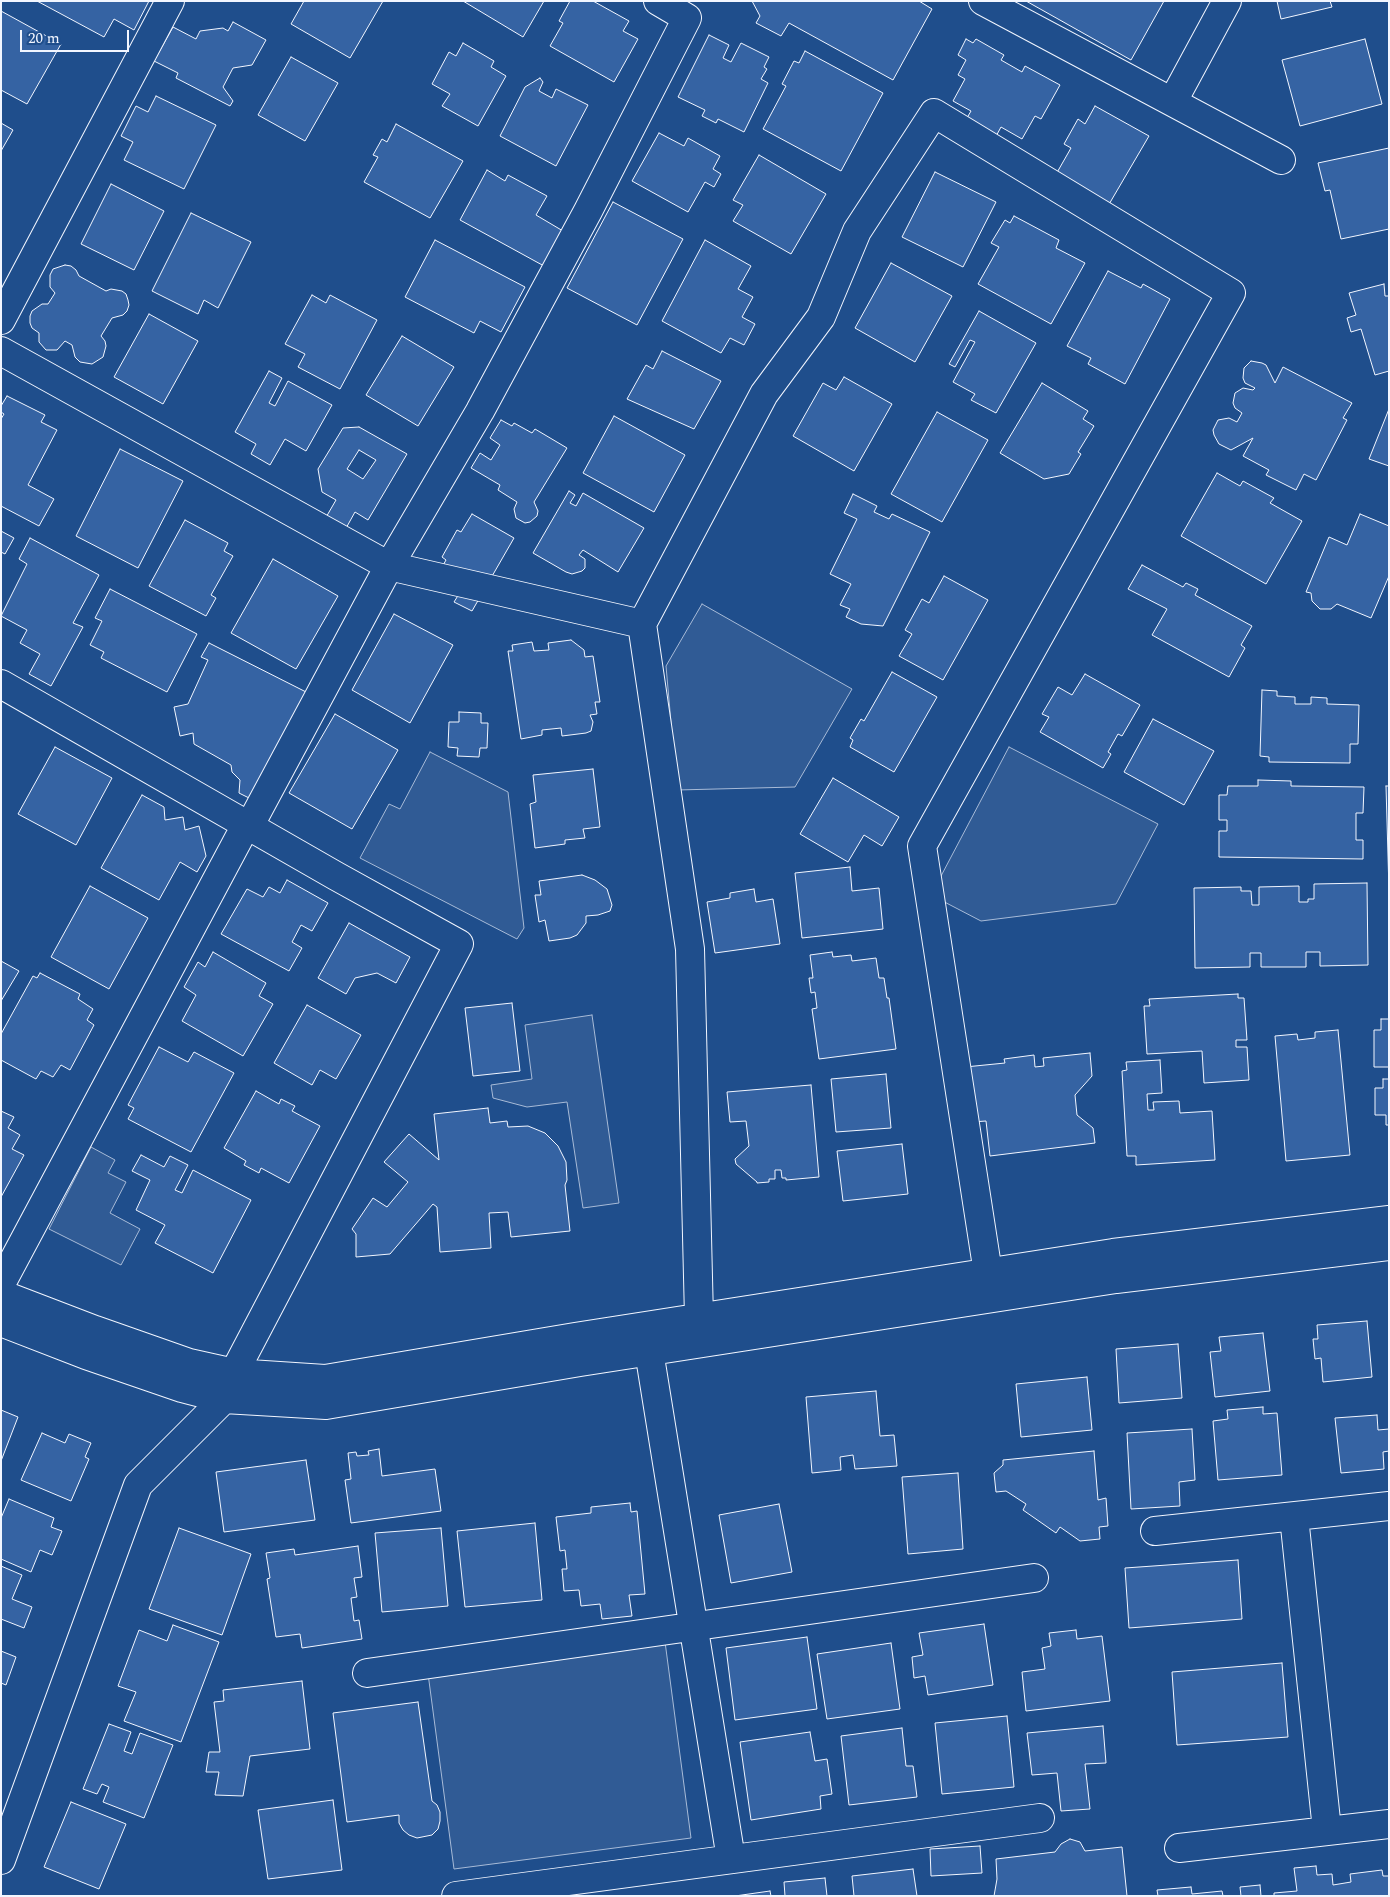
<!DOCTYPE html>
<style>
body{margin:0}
#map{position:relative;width:1390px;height:1897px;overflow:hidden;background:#1f4e8c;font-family:Spectral,serif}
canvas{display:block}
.frame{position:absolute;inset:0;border:2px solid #f2f6ff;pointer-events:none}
.scale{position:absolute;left:20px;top:30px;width:109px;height:22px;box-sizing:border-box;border:2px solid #f2f6ff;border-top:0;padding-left:6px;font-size:15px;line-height:18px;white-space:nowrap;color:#f2f6ff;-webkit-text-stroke:4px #1f4e8c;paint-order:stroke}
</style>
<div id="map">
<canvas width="1390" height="1897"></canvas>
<div class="frame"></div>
<div class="scale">20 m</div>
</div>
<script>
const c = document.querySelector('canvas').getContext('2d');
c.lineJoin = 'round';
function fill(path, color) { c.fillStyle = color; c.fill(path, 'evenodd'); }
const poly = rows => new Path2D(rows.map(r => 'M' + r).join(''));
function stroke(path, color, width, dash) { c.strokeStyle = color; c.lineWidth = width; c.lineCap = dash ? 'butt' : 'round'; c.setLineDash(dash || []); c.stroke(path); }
const green = poly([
 [702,604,852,689,795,787,677,790,666,666,702,604],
 [1009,747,1158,824,1116,904,981,921,931,895,1009,747],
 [430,752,508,792,524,928,517,939,360,858,389,804,400,809,430,752],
 [592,1015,619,1203,583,1208,567,1102,527,1107,493,1098,491,1085,532,1079,525,1025,592,1015],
 [91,1147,115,1160,108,1173,126,1182,110,1213,140,1229,121,1265,49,1229,91,1147],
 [664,1634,691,1838,454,1869,427,1666,664,1634]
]);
fill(green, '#305b95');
stroke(green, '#a8bbd7', 1);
const building = poly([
 [37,1,149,1,134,30,114,19,104,37,37,1],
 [304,1,383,1,350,58,291,24,304,1],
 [463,1,544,1,523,37,463,1],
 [570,1,593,1,629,21,623,31,638,39,614,82,550,46,563,23,559,21,570,1],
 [752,1,919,1,932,9,893,80,789,23,781,36,756,23,760,16,752,1],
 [1026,1,1164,1,1131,60,1026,1],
 [1277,1,1330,1,1332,7,1281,19,1277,1],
 [1,11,61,44,27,104,1,90,1,11],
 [233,22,266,40,252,65,233,68,223,87,233,101,230,106,176,78,178,73,154,61,173,27,196,39,200,31,223,28,228,31,233,22],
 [709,35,729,45,723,58,731,62,741,43,769,57,764,67,767,69,761,79,768,83,744,132,718,119,716,123,702,116,705,110,678,97,709,35],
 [966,39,973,43,976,39,1004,55,1001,60,1022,72,1025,66,1060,85,1041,119,1035,116,1022,139,1001,127,994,140,964,123,971,111,953,101,965,79,958,75,966,60,958,55,966,39],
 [1365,39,1382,104,1300,126,1282,60,1365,39],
 [463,43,494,61,491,67,506,76,478,126,442,106,450,94,432,84,449,52,456,56,463,43],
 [805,51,883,93,841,171,763,129,786,86,782,84,794,61,799,63,805,51],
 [291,57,338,83,305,141,258,115,291,57],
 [540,78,543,82,539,91,552,98,556,89,588,105,556,166,500,136,525,87,540,78],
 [156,96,216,125,184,189,124,160,133,142,121,136,136,106,148,112,156,96],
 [1095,106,1149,136,1108,206,1055,176,1071,148,1064,144,1078,119,1085,124,1095,106],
 [1,123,13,130,1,151,1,123],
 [396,124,463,161,430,218,364,182,378,157,373,155,382,139,387,142,396,124],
 [659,133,684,146,688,138,720,156,713,169,721,174,714,187,705,182,688,212,632,181,659,133],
 [1389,148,1389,229,1341,239,1330,190,1325,191,1318,163,1389,148],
 [759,155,826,194,791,254,733,221,743,205,733,200,759,155],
 [487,170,505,181,508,175,547,196,536,215,563,231,544,266,460,220,487,170],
 [935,172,996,202,963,267,902,237,935,172],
 [111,184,164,211,134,270,81,244,111,184],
 [613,202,683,239,637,325,567,288,613,202],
 [191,213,251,242,218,308,204,300,198,314,152,291,191,213],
 [1014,216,1059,240,1056,248,1085,263,1051,324,978,284,999,247,991,243,1005,220,1010,223,1014,216],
 [435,240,525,287,501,332,480,321,474,333,405,297,435,240],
 [705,240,751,266,738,289,753,297,742,317,755,324,744,345,730,338,721,353,662,321,705,240],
 [891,263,952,296,915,362,855,328,891,263],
 [65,265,71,266,76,270,79,276,106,291,111,289,122,291,126,294,128,300,129,305,127,311,123,315,112,318,101,336,105,341,106,346,103,357,92,364,80,362,75,357,72,345,65,341,57,350,46,350,39,342,39,333,32,328,30,323,30,316,32,311,42,304,48,304,55,293,50,287,50,275,53,269,65,265],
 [1108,271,1141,288,1143,284,1170,299,1125,384,1088,364,1091,358,1067,346,1108,271],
 [1384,284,1385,296,1389,296,1389,371,1375,375,1361,329,1351,332,1347,318,1356,315,1349,293,1384,284],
 [312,295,326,303,330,295,377,320,340,389,298,367,305,354,285,344,312,295],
 [979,311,1036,343,996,413,971,400,975,394,953,382,975,342,970,340,955,367,949,364,979,311],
 [149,314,198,341,163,404,114,377,149,314],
 [402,336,454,367,418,426,366,395,402,336],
 [662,351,721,381,694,429,627,399,646,365,653,369,662,351],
 [1251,361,1262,363,1266,365,1275,383,1283,367,1352,403,1343,418,1347,420,1316,480,1304,474,1296,490,1266,475,1269,470,1243,456,1253,438,1231,450,1219,444,1214,435,1213,430,1218,420,1229,418,1237,422,1242,413,1235,408,1233,403,1235,393,1243,388,1253,390,1255,388,1245,383,1243,378,1244,368,1251,361],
 [269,371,282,378,269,403,275,406,288,381,332,405,306,451,285,439,270,465,251,454,256,444,235,432,269,371],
 [844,377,892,404,854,471,793,436,823,383,836,390,844,377],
 [1042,383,1088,411,1083,419,1094,426,1078,452,1081,454,1069,474,1044,479,1000,453,1042,383],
 [7,396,45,415,41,422,57,430,28,485,54,499,39,526,1,506,1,419,4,414,1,412,1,406,7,396],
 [1389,409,1389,466,1369,459,1389,409],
 [937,412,988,440,942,522,891,494,937,412],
 [614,416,685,455,654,512,583,473,614,416],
 [501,420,512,426,514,423,532,433,535,429,567,448,534,502,538,511,537,516,530,522,525,523,516,518,514,509,517,502,498,490,500,485,471,468,480,453,491,460,500,445,490,438,501,420],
 [359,427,407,454,368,520,355,512,345,530,325,519,336,500,322,492,318,469,343,428,359,427],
 [359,450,376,460,363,479,347,469,359,450],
 [120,449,183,481,138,568,76,536,120,449],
 [1217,473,1240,486,1243,481,1274,498,1270,503,1302,521,1266,584,1181,536,1217,473],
 [569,491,575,495,570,503,576,506,583,493,644,528,618,572,583,550,579,555,585,559,585,568,582,571,572,574,566,572,533,553,569,491],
 [853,494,877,506,874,512,889,519,892,514,930,532,883,626,861,624,846,617,850,609,840,605,851,584,830,574,857,519,844,513,853,494],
 [472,514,514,538,472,611,454,602,459,594,437,576,446,560,442,557,457,530,461,532,472,514],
 [1360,514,1389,526,1389,576,1371,618,1337,604,1331,609,1320,609,1312,601,1311,593,1306,592,1329,537,1347,545,1360,514],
 [185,520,228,543,224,551,233,556,211,595,216,598,206,616,149,586,185,520],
 [1,531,14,538,5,554,1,552,1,531],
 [30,538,99,575,73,623,83,627,51,686,29,674,40,654,20,643,27,630,1,616,27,564,19,559,30,538],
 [273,559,338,596,296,669,231,633,273,559],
 [1142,565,1183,587,1186,583,1198,589,1195,595,1252,626,1241,645,1245,648,1229,677,1152,635,1167,609,1128,589,1142,565],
 [944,576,988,600,943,680,899,656,912,634,905,630,922,599,929,603,944,576],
 [110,589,197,634,167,692,101,658,104,652,90,645,102,621,95,618,110,589],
 [394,614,453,645,410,723,352,690,394,614],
 [571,640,584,650,585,657,593,656,600,702,595,702,597,714,590,715,593,722,591,731,586,733,562,736,561,728,542,730,542,735,521,739,508,651,513,651,512,645,532,642,534,651,549,650,548,643,571,640],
 [209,643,312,695,257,802,239,793,240,780,232,772,231,765,194,744,193,733,180,736,174,707,188,704,208,660,201,657,209,643],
 [892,672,937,697,894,772,850,747,853,740,850,738,861,719,864,721,892,672],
 [1085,674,1140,705,1122,736,1118,734,1108,752,1111,754,1103,768,1040,732,1049,717,1042,714,1058,687,1072,695,1085,674],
 [1262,690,1277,691,1277,696,1295,697,1295,704,1311,704,1311,697,1327,698,1327,704,1359,705,1358,744,1350,744,1350,763,1269,762,1269,757,1260,756,1262,690],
 [459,712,481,713,481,723,488,723,487,748,480,748,479,757,457,756,458,748,448,747,449,722,459,722,459,712],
 [335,714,398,750,352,829,289,793,335,714],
 [1153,719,1214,751,1184,805,1124,772,1153,719],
 [55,747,112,778,76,845,18,814,55,747],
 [593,769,600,827,583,829,585,838,565,840,565,844,535,848,530,804,536,802,533,775,593,769],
 [833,778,899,817,882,846,864,835,848,862,800,834,833,778],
 [1258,780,1291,781,1291,786,1364,787,1363,813,1356,813,1356,840,1363,840,1363,859,1219,857,1219,831,1227,831,1227,820,1219,820,1219,795,1227,795,1228,786,1258,786,1258,780],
 [1386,786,1389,786,1389,891,1386,786],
 [142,795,164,807,165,820,183,817,185,830,199,826,206,856,197,872,180,862,159,900,101,868,142,795],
 [850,867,852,891,879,888,883,929,802,938,795,873,850,867],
 [582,875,595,880,607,889,612,905,610,911,598,915,586,916,586,923,577,935,570,938,549,941,545,920,539,922,535,895,541,895,539,881,582,875],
 [287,880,328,903,312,931,301,925,292,942,302,948,289,971,221,934,247,889,263,897,269,887,280,893,287,880],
 [1367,883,1368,965,1320,966,1320,952,1306,952,1306,967,1261,967,1261,953,1250,953,1250,967,1195,968,1194,888,1241,887,1241,891,1251,891,1252,905,1259,905,1259,887,1299,886,1299,902,1308,902,1308,899,1314,899,1314,884,1367,883],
 [90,886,148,918,109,989,51,957,90,886],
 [754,889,756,902,773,899,780,944,715,953,707,902,730,898,730,893,754,889],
 [349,923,410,957,396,983,377,973,355,978,346,994,318,978,349,923],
 [213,952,266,983,259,996,273,1004,243,1056,182,1021,196,995,184,987,198,962,205,967,213,952],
 [832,952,833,957,851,955,852,961,876,958,879,978,884,978,887,998,889,998,896,1049,819,1059,812,1009,817,1008,815,992,811,993,809,978,813,978,810,955,832,952],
 [1,961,19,971,1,1001,1,961],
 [40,973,80,994,78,999,93,1009,87,1020,94,1025,70,1070,61,1065,53,1077,41,1071,36,1079,1,1060,1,1034,33,976,37,978,40,973],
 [1238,994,1238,998,1244,998,1247,1040,1236,1040,1236,1047,1247,1047,1249,1080,1204,1083,1202,1051,1147,1054,1144,1006,1150,1006,1149,999,1238,994],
 [512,1003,520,1071,473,1076,465,1008,512,1003],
 [307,1005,361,1035,336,1079,320,1070,312,1085,274,1063,307,1005],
 [1381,1019,1389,1019,1389,1067,1374,1067,1374,1030,1381,1030,1381,1019],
 [1338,1030,1350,1155,1286,1161,1275,1036,1297,1034,1298,1040,1315,1038,1315,1032,1338,1030],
 [159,1047,188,1062,194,1052,234,1073,191,1152,128,1119,134,1108,128,1105,159,1047],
 [1090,1053,1092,1076,1075,1095,1077,1115,1093,1128,1095,1143,990,1156,986,1121,972,1122,965,1067,1005,1063,1004,1059,1034,1055,1035,1067,1044,1066,1043,1058,1090,1053],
 [1160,1060,1162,1093,1147,1094,1148,1110,1154,1110,1153,1102,1179,1101,1180,1113,1212,1111,1215,1160,1136,1165,1136,1156,1127,1156,1122,1071,1127,1070,1126,1062,1160,1060],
 [886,1074,891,1128,836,1132,831,1079,886,1074],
 [1383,1079,1389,1079,1389,1125,1386,1125,1386,1115,1375,1115,1375,1088,1383,1088,1383,1079],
 [811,1085,819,1177,786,1180,786,1178,782,1178,781,1170,775,1170,775,1179,769,1179,769,1182,757,1183,757,1182,736,1164,735,1159,749,1146,746,1121,730,1122,727,1092,811,1085],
 [256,1091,279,1104,281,1099,295,1106,292,1111,320,1126,289,1183,261,1168,259,1173,244,1165,246,1161,224,1148,256,1091],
 [488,1108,490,1123,507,1121,508,1127,528,1126,545,1133,558,1146,566,1162,567,1180,565,1185,570,1231,511,1237,508,1212,489,1213,491,1248,440,1252,437,1207,433,1204,390,1254,356,1257,356,1234,352,1229,373,1198,387,1207,408,1182,384,1162,409,1134,439,1160,434,1114,488,1108],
 [1,1111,14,1117,8,1128,20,1135,12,1149,24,1155,1,1197,1,1111],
 [902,1144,908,1194,843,1201,837,1151,902,1144],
 [141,1155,164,1167,170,1156,188,1165,175,1190,182,1193,193,1170,251,1200,213,1273,155,1243,165,1225,136,1210,150,1180,132,1171,141,1155],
 [1367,1321,1372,1377,1323,1382,1321,1358,1315,1359,1313,1339,1318,1339,1317,1325,1367,1321],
 [1263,1333,1270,1391,1215,1397,1210,1352,1221,1351,1219,1337,1263,1333],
 [1178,1344,1182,1398,1119,1403,1116,1349,1178,1344],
 [1087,1377,1092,1430,1021,1437,1016,1384,1087,1377],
 [876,1391,880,1436,894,1435,897,1466,855,1469,853,1455,840,1457,841,1470,812,1473,806,1397,876,1391],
 [1263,1407,1263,1414,1277,1413,1282,1475,1218,1480,1213,1421,1228,1419,1227,1410,1263,1407],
 [1,1410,18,1417,1,1461,1,1410],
 [1377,1415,1378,1430,1389,1429,1389,1451,1383,1452,1384,1469,1341,1473,1335,1418,1377,1415],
 [1192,1429,1195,1480,1179,1482,1180,1506,1131,1509,1127,1433,1192,1429],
 [42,1433,65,1443,69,1434,91,1443,85,1457,89,1459,71,1501,21,1480,42,1433],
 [379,1449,382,1476,435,1469,441,1511,351,1523,345,1480,351,1479,348,1453,356,1452,357,1456,369,1455,368,1451,379,1449],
 [1094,1451,1098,1500,1106,1498,1108,1526,1099,1527,1100,1539,1080,1541,1060,1527,1056,1533,1023,1510,1026,1504,1006,1491,996,1492,994,1473,1003,1465,1003,1460,1094,1451],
 [306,1460,315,1520,224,1532,216,1472,306,1460],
 [958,1473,963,1549,908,1554,902,1477,958,1473],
 [9,1499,54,1518,51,1527,62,1531,52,1555,40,1550,31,1572,1,1559,1,1518,9,1499],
 [630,1503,631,1512,637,1511,645,1594,629,1595,632,1616,602,1619,600,1604,581,1606,579,1590,564,1591,562,1569,567,1569,565,1550,560,1551,556,1517,591,1513,591,1507,630,1503],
 [779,1504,792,1572,731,1583,719,1515,779,1504],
 [535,1523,542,1600,465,1607,457,1531,535,1523],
 [179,1528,251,1554,222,1635,149,1609,179,1528],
 [441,1528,448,1606,382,1612,375,1533,441,1528],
 [358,1546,362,1577,354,1578,357,1597,351,1598,354,1621,359,1620,362,1639,302,1648,300,1634,276,1637,267,1579,270,1578,266,1553,294,1549,295,1555,358,1546],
 [1238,1560,1242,1619,1129,1628,1125,1568,1238,1560],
 [1,1566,22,1575,12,1599,32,1607,24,1628,1,1619,1,1566],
 [984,1624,993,1685,928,1695,925,1676,914,1678,912,1657,923,1655,919,1633,984,1624],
 [173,1625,219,1642,181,1742,124,1721,136,1692,118,1686,139,1630,167,1641,173,1625],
 [1076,1630,1077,1639,1102,1636,1110,1701,1026,1711,1022,1672,1045,1669,1042,1648,1051,1646,1049,1633,1076,1630],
 [807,1637,817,1709,735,1720,726,1648,807,1637],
 [891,1643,900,1709,827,1719,817,1654,891,1643],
 [1,1651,16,1657,6,1685,1,1683,1,1651],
 [1282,1663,1288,1737,1177,1745,1172,1672,1282,1663],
 [302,1681,310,1749,250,1756,243,1796,215,1795,219,1772,206,1772,209,1752,220,1752,214,1702,224,1701,223,1690,302,1681],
 [418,1702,432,1801,437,1805,440,1812,440,1821,438,1829,432,1835,417,1838,409,1835,403,1830,399,1823,399,1815,347,1822,333,1713,418,1702],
 [1007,1716,1014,1787,942,1794,935,1723,1007,1716],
 [109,1724,131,1732,124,1751,132,1754,140,1733,173,1745,144,1818,103,1802,109,1787,102,1784,97,1794,83,1789,109,1724],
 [1103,1726,1106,1763,1085,1764,1090,1809,1061,1811,1057,1773,1032,1775,1027,1733,1103,1726],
 [902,1728,906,1766,913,1766,917,1797,849,1805,841,1736,902,1728],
 [810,1732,815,1761,827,1759,832,1794,820,1796,821,1809,751,1820,740,1742,810,1732],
 [333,1800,342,1870,268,1879,258,1810,333,1800],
 [71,1802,126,1824,99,1889,44,1867,71,1802],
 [1070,1839,1080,1842,1085,1851,1122,1847,1127,1896,994,1896,997,1879,996,1859,1055,1852,1061,1844,1070,1839],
 [980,1846,982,1873,931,1876,930,1849,980,1846],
 [1316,1866,1317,1875,1332,1874,1333,1885,1351,1882,1350,1874,1382,1870,1383,1876,1389,1876,1389,1896,1274,1896,1274,1893,1297,1891,1294,1868,1316,1866],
 [913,1869,917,1896,854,1896,852,1876,913,1869],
 [825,1878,827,1896,785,1896,784,1882,825,1878],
 [1260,1885,1261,1896,1241,1896,1240,1887,1260,1885],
 [1191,1887,1192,1894,1222,1891,1223,1896,1158,1896,1157,1890,1191,1887],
 [770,1891,771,1896,735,1896,770,1891]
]);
fill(building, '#3563a3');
stroke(building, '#f2f6ff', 1);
const minor = poly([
 [983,1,1281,160],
 [1173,101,1227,1],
 [1,320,170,1],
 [1,351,389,566,480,411,588,211,687,18,658,1],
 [1,684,336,876,459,944,234,1373,224,1399,138,1485,1,1860],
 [1,1284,246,825,250,825,389,566,642,624],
 [1,1294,95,1330,189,1363,234,1373,325,1379,575,1337,1113,1253,1389,1220],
 [699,1318,690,949,642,624,764,394,821,317,857,231,934,113,1231,293,922,846,988,1273],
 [1,1322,86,1355,182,1388,224,1399,326,1405,580,1362,1116,1279,1389,1246],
 [649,1351,731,1859],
 [1294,1517,1327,1830],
 [1155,1531,1389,1506],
 [367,1673,1034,1578],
 [1179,1848,1389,1824],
 [456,1896,1040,1818]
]);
stroke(minor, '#f2f6ff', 30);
stroke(minor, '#1f4e8c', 28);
</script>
